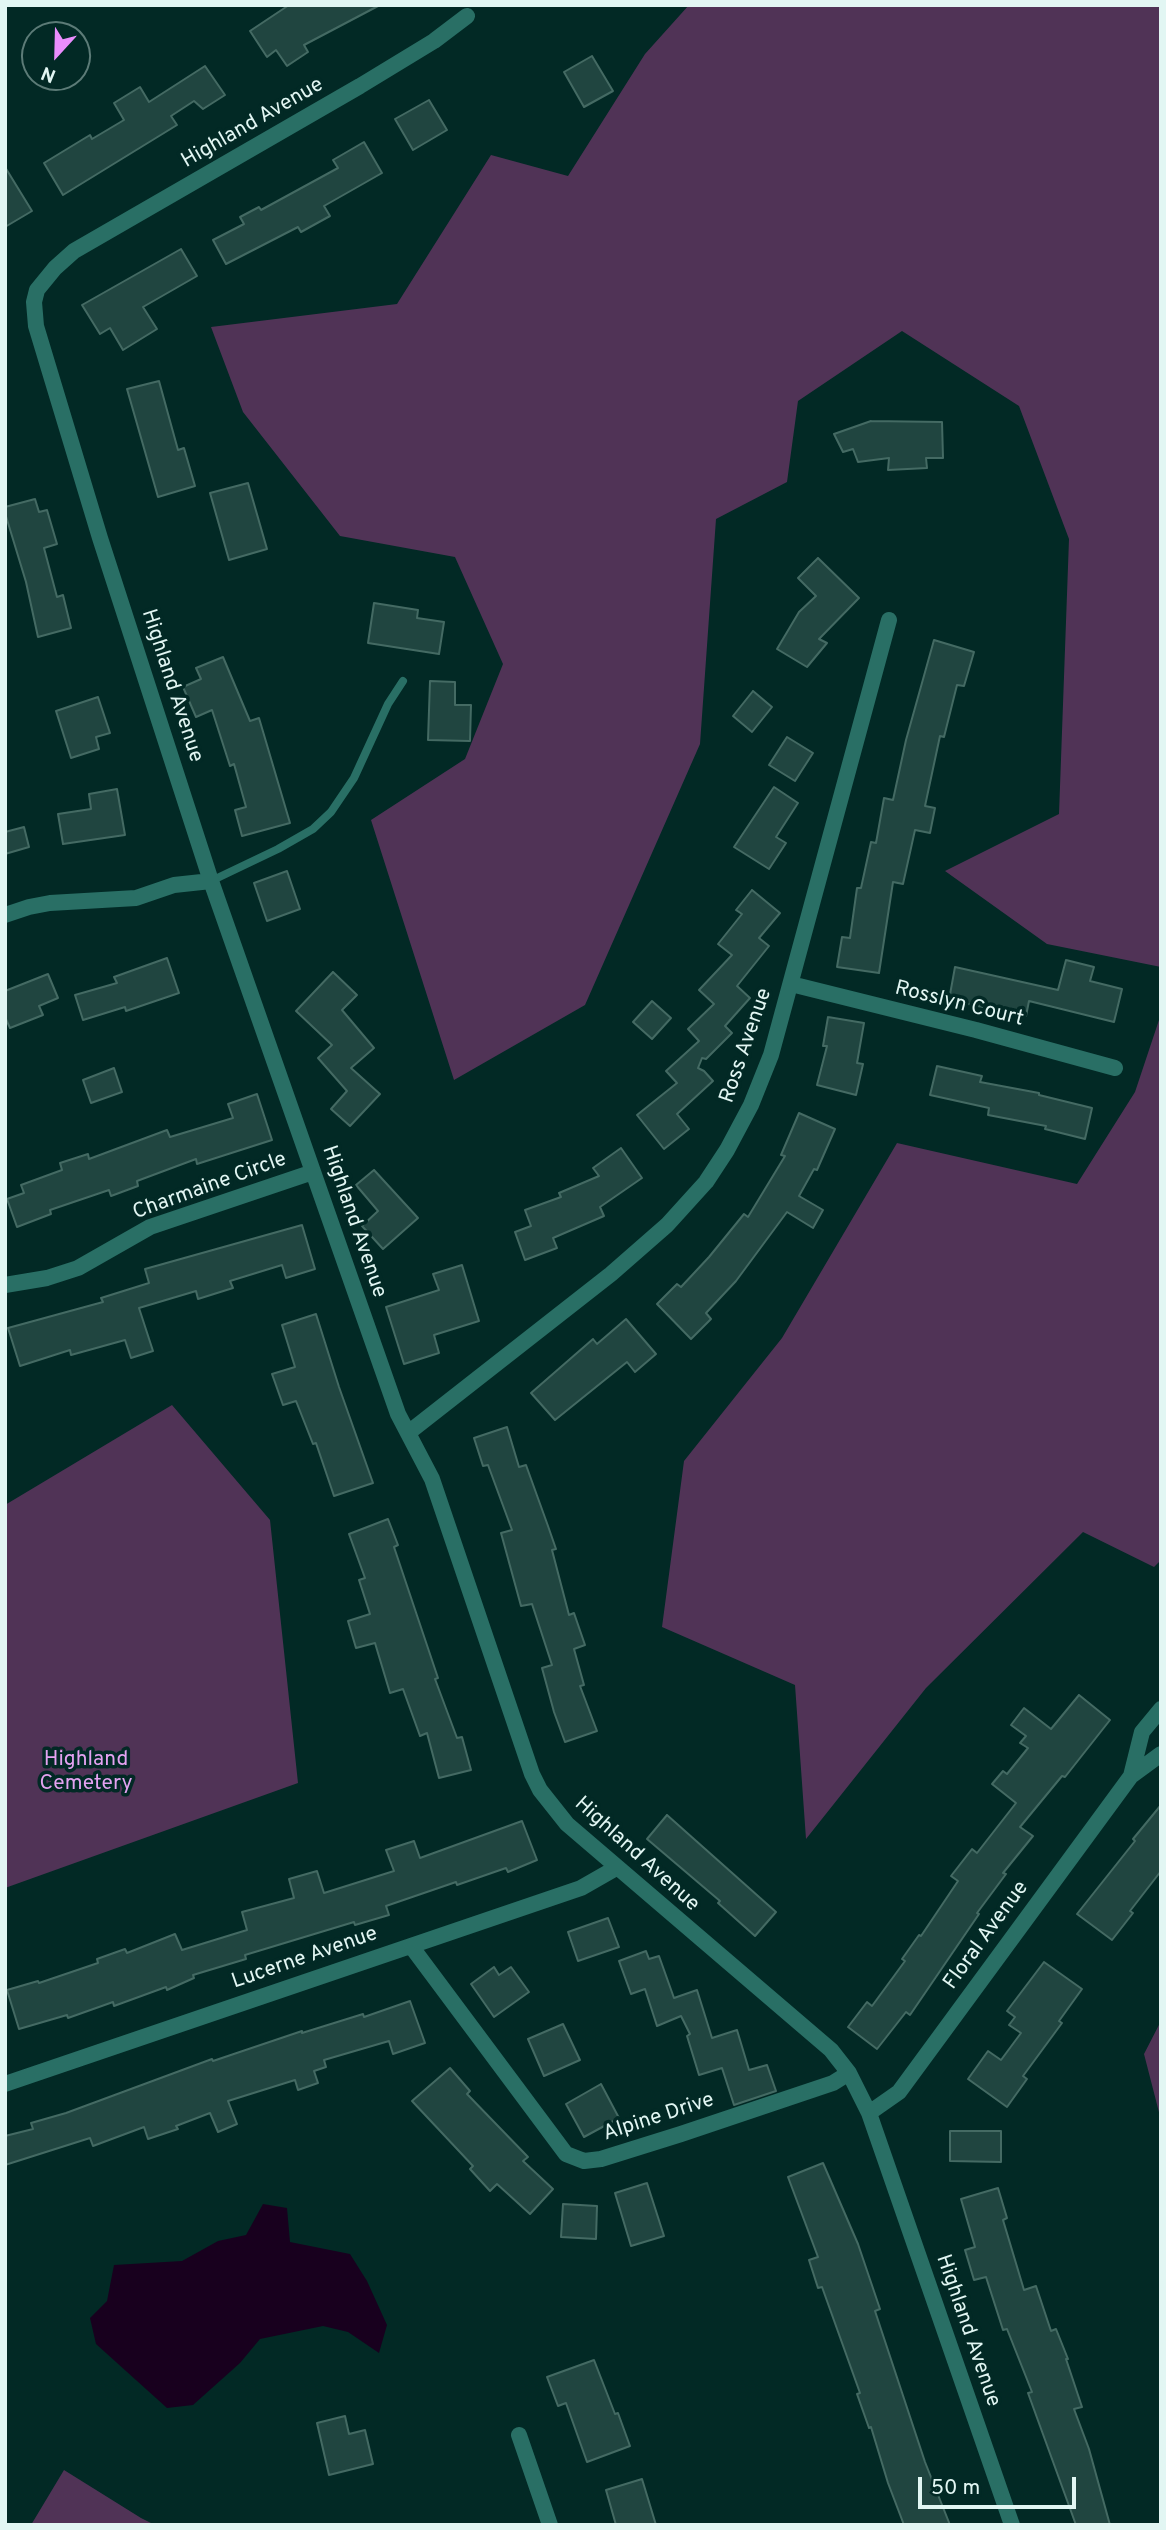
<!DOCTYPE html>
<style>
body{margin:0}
#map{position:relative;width:1166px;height:2530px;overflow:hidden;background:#022925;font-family:Overpass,sans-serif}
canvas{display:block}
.frame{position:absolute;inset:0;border:7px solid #e2f6f3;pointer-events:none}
.north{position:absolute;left:21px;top:21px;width:70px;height:70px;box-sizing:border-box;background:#022925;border:2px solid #5c7b77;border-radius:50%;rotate:202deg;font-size:19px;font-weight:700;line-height:28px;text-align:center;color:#e2f6f3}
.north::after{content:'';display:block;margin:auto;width:24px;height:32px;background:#ea8dfd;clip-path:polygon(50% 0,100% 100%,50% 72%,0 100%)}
.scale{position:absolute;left:918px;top:2477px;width:158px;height:32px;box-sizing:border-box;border:4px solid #e2f6f3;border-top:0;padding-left:9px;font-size:21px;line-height:24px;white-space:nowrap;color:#e2f6f3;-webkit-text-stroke:5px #022925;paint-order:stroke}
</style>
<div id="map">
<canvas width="1166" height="2530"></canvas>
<div class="frame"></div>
<div class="north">N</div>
<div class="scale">50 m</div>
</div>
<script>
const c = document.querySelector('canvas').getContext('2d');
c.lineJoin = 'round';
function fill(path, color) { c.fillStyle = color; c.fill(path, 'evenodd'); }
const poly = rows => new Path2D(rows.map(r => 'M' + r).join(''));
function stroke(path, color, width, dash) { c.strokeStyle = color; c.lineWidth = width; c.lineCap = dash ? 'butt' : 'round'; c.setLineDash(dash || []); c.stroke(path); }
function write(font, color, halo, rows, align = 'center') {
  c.font = font + ' Overpass,sans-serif'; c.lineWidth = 7; c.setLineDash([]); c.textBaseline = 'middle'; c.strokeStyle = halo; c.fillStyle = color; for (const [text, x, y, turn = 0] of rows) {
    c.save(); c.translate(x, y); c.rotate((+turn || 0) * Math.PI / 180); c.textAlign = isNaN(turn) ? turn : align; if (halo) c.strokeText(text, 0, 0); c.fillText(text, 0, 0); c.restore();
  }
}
fill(poly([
 [689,5,1161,5,1161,967,1047,944,945,871,1059,814,1069,539,1019,406,902,331,798,401,787,482,716,519,700,744,585,1005,454,1080,371,820,465,759,503,664,455,557,340,536,243,412,211,327,397,304,491,155,568,176,645,54],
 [1161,1014,1161,1560,1154,1567,1083,1532,926,1688,806,1839,795,1685,662,1627,684,1461,782,1338,897,1143,1077,1184,1135,1092],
 [172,1405,270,1520,298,1783,5,1888,5,1505],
 [1161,2021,1161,2120,1144,2054],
 [64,2470,141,2518,155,2525,31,2525]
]), '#503356');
fill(poly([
 [263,2204,287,2208,290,2242,350,2254,367,2281,387,2325,379,2353,348,2332,323,2326,260,2339,240,2363,193,2405,167,2408,96,2344,90,2318,107,2301,114,2265,182,2261,218,2241,246,2235]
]), '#18001e');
const building = poly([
 [289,5,380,5,304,45,308,52,287,66,276,50,267,57,250,31,289,5],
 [592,56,613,91,584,107,564,72,592,56],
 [205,66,225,95,203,109,194,101,171,116,177,125,63,195,44,163,90,135,92,139,124,120,114,103,140,87,149,102,205,66],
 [429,100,447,130,413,150,395,119,429,100],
 [364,142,382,173,324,206,330,216,301,232,298,227,226,264,213,240,244,224,240,217,259,207,261,210,338,168,333,160,364,142],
 [5,167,32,211,5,227,5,167],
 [181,249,197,276,143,307,157,329,123,350,110,328,100,334,82,305,181,249],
 [159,381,178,450,184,448,195,486,158,497,127,389,159,381],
 [871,421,942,422,943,458,926,458,927,468,888,470,889,458,858,462,853,449,843,452,834,434,871,421],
 [248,483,267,549,229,560,210,493,248,483],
 [35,499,39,512,47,510,57,544,44,548,57,597,63,595,71,628,38,637,26,582,5,513,5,507,35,499],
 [818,558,859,598,819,639,827,643,807,667,777,649,799,612,816,596,798,578,818,558],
 [374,603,418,610,417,618,444,622,439,654,368,643,374,603],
 [934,640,974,652,964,686,957,685,944,737,940,736,925,806,935,808,930,833,915,830,903,884,893,882,879,973,837,967,842,937,850,938,857,888,861,888,871,842,876,843,884,798,893,800,906,740,934,640],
 [223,657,250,721,259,718,290,823,242,836,235,810,246,807,234,764,230,766,212,710,196,717,183,687,201,679,196,668,223,657],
 [430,681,455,682,455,705,471,705,470,741,428,740,430,681],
 [753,691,772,707,752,732,733,716,753,691],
 [98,697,110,733,96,737,99,749,71,758,56,711,98,697],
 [787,737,813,753,795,781,769,765,787,737],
 [774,787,798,803,776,837,786,843,769,869,734,847,774,787],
 [117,789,125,835,63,844,58,814,91,809,89,794,117,789],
 [24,827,29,847,5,854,5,832,24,827],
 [287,871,300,909,267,921,254,883,287,871],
 [752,890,780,913,759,938,769,946,737,986,750,998,725,1026,732,1033,706,1059,702,1058,698,1068,704,1071,713,1081,677,1114,689,1129,664,1149,637,1115,677,1083,666,1071,699,1041,688,1029,714,1004,699,990,732,955,718,944,742,914,736,910,752,890],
 [167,958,179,993,126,1011,125,1007,83,1020,75,995,117,983,114,977,167,958],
 [1066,960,1094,967,1090,981,1122,989,1114,1022,1029,1001,1026,1016,949,1000,955,967,1058,990,1066,960],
 [333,972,357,995,342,1010,374,1048,351,1068,380,1094,350,1126,331,1109,347,1091,318,1058,332,1045,296,1011,333,972],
 [48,974,58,998,39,1006,43,1015,10,1028,5,1017,5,991,48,974],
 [652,1001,671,1018,652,1039,633,1022,652,1001],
 [828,1017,864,1023,857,1063,863,1064,856,1095,817,1085,827,1046,823,1046,828,1017],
 [937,1066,982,1076,980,1082,1039,1093,1039,1095,1092,1108,1085,1139,1045,1129,1046,1126,988,1115,989,1108,930,1095,937,1066],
 [114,1068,122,1092,91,1103,83,1080,114,1068],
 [257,1094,272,1140,197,1164,196,1159,137,1181,138,1186,111,1196,109,1190,50,1210,51,1214,17,1227,7,1199,24,1193,21,1185,62,1170,60,1163,88,1154,89,1159,167,1130,170,1137,233,1118,228,1104,257,1094],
 [799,1113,835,1129,817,1170,814,1169,799,1196,823,1210,813,1228,787,1212,736,1281,706,1313,711,1319,691,1339,657,1304,677,1284,681,1287,709,1257,744,1214,748,1217,785,1156,781,1155,799,1113],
 [621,1148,642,1178,600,1207,604,1216,553,1238,557,1248,525,1260,515,1232,531,1226,525,1210,561,1197,559,1193,599,1176,593,1168,621,1148],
 [374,1170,418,1218,383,1249,362,1226,378,1211,356,1185,374,1170],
 [302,1225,315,1269,286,1278,282,1265,230,1281,233,1288,198,1299,196,1291,139,1308,153,1351,131,1358,125,1340,71,1355,70,1350,20,1366,8,1328,103,1302,101,1298,149,1283,145,1269,302,1225],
 [462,1265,479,1321,434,1335,439,1353,404,1364,386,1307,439,1290,433,1274,462,1265],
 [316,1314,339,1387,373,1483,334,1496,316,1443,313,1444,296,1401,283,1405,272,1374,295,1367,282,1325,316,1314],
 [626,1319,656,1354,635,1372,627,1362,555,1420,531,1393,593,1339,597,1344,626,1319],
 [507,1427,519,1467,526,1465,548,1526,556,1549,552,1550,569,1615,574,1613,585,1645,574,1649,584,1685,580,1686,597,1731,565,1742,554,1712,542,1668,552,1665,532,1604,521,1606,501,1533,512,1530,488,1465,483,1466,474,1438,507,1427],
 [388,1519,398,1545,394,1547,438,1678,435,1679,457,1738,462,1737,471,1770,439,1778,427,1733,420,1736,403,1689,390,1693,375,1643,356,1648,348,1621,370,1614,359,1580,365,1578,349,1534,388,1519],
 [1079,1695,1110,1720,1065,1777,1062,1776,1020,1827,1033,1836,1003,1873,1006,1874,977,1913,979,1914,910,2015,906,2012,877,2049,848,2027,867,2002,872,2006,905,1961,902,1959,919,1935,921,1936,958,1881,951,1876,972,1849,977,1853,1016,1803,992,1784,1003,1771,1007,1774,1028,1748,1020,1743,1026,1736,1011,1725,1024,1708,1051,1729,1079,1695],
 [1161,1805,1161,1871,1130,1911,1133,1913,1112,1940,1077,1914,1135,1841,1133,1839,1161,1805],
 [667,1815,776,1912,755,1936,718,1903,720,1901,647,1839,667,1815],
 [522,1821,537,1860,508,1872,506,1868,457,1885,456,1882,386,1906,389,1915,355,1925,354,1922,245,1955,246,1959,193,1975,194,1978,167,1990,166,1987,114,2006,113,2002,68,2018,67,2015,19,2029,7,1990,38,1981,39,1983,98,1963,97,1959,125,1949,127,1953,175,1934,182,1950,247,1930,242,1912,294,1898,289,1879,317,1871,324,1893,394,1871,386,1850,414,1841,420,1858,522,1821],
 [608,1918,619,1947,578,1961,568,1932,608,1918],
 [646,1951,649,1959,659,1956,674,1998,697,1990,712,2038,737,2030,749,2070,767,2065,776,2091,734,2105,722,2068,699,2075,687,2036,690,2034,681,2016,657,2026,645,1989,631,1994,619,1961,646,1951],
 [1044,1962,1082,1989,1059,2021,1062,2023,1023,2076,1027,2079,1007,2107,968,2079,988,2051,1001,2060,1021,2033,1009,2025,1015,2017,1007,2011,1044,1962],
 [494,1967,499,1975,511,1967,529,1992,494,2017,471,1984,494,1967],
 [410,2001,425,2043,393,2054,389,2041,324,2060,326,2067,314,2071,318,2083,298,2090,295,2080,228,2101,237,2124,218,2132,210,2113,176,2126,178,2129,148,2139,144,2127,93,2146,90,2138,5,2165,5,2136,33,2129,31,2123,66,2113,212,2059,213,2061,302,2031,302,2033,363,2014,364,2017,410,2001],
 [563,2024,580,2060,544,2076,528,2039,563,2024],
 [450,2068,470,2091,467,2094,528,2157,523,2161,553,2189,530,2214,497,2184,490,2191,470,2169,473,2166,412,2101,450,2068],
 [601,2084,619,2118,584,2137,566,2104,601,2084],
 [950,2131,1001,2131,1001,2162,950,2161,950,2131],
 [823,2163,858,2244,880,2309,875,2311,925,2462,950,2525,904,2525,888,2483,871,2427,869,2428,857,2394,860,2393,822,2287,818,2288,809,2260,818,2257,788,2177,823,2163],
 [647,2183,664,2236,631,2246,615,2193,647,2183],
 [998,2188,1007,2218,1003,2220,1024,2290,1036,2286,1051,2331,1056,2329,1068,2359,1066,2359,1082,2407,1074,2409,1089,2449,1110,2525,1076,2525,1028,2393,1032,2392,1007,2329,1003,2330,986,2277,974,2280,965,2250,975,2247,961,2199,998,2188],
 [563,2204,597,2206,596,2239,561,2237,563,2204],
 [594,2360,615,2414,618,2413,630,2446,587,2462,566,2403,558,2406,547,2377,594,2360],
 [345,2416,349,2434,365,2430,373,2464,329,2475,317,2423,345,2416],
 [642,2479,656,2525,616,2525,606,2490,642,2479]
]);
fill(building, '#204540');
stroke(building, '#446a63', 2);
stroke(poly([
 [211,881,278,849,313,829,331,812,354,778,388,704,403,681]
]), '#296f65', 8);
stroke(poly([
 [467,16,434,41,360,86,74,251,55,268,37,290,34,302,36,326,100,538,211,881,398,1414,432,1479,532,1774,540,1790,567,1824,831,2050,849,2073,869,2113,1012,2525],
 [5,915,29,907,50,903,136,898,174,885,211,881],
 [791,984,976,1030,1115,1068],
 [5,1285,47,1278,78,1268,150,1227,313,1172],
 [408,1433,611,1274,667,1225,706,1182,727,1150,751,1105,771,1055,889,620],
 [1131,1776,1142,1732,1161,1709],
 [411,1946,566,2154,584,2161,601,2159,681,2134,833,2083,849,2073],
 [5,2084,581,1888,616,1868],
 [869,2113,899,2092,1131,1776,1161,1754],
 [519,2435,550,2525]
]), '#296f65', 16);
write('21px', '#e2f6f3', '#022925', [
 ["Highland Avenue",253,124,-30],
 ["Highland Avenue",171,686,72],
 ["Rosslyn Court",959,1005,14],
 ["Ross Avenue",747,1046,-71],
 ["Charmaine Circle",210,1187,-20],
 ["Highland Avenue",353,1222,71],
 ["Highland Avenue",636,1855,42],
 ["Floral Avenue",987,1936,-54],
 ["Lucerne Avenue",305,1959,-19],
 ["Alpine Drive",659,2118,-18],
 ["Highland Avenue",967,2331,71]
]);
write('21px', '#e4a2f1', '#022925', [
 ["Highland",86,1761],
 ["Cemetery",86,1785]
]);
</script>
